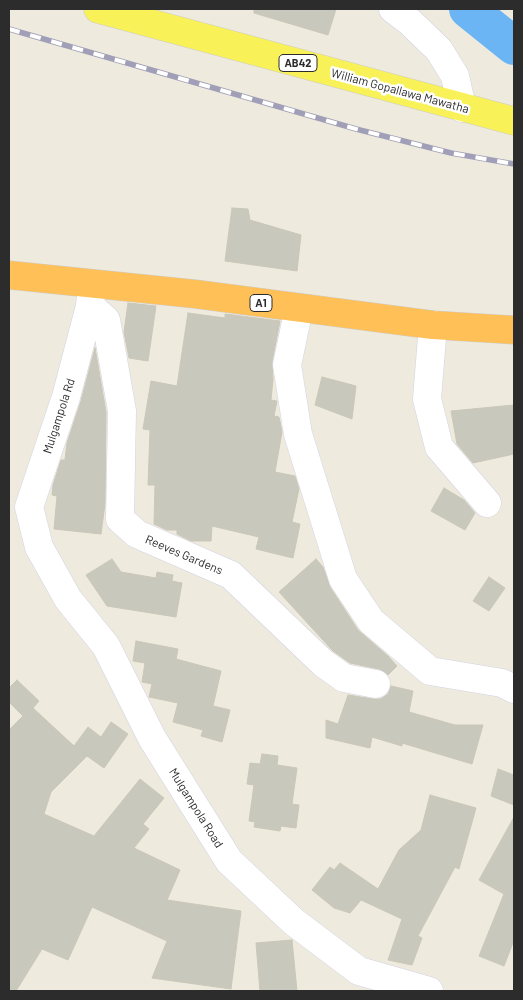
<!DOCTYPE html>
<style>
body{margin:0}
#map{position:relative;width:523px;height:1000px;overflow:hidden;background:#eeeadd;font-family:Barlow,sans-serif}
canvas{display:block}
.frame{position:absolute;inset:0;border:10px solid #2c2c2c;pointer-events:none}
</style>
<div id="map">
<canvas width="523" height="1000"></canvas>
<div class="frame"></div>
</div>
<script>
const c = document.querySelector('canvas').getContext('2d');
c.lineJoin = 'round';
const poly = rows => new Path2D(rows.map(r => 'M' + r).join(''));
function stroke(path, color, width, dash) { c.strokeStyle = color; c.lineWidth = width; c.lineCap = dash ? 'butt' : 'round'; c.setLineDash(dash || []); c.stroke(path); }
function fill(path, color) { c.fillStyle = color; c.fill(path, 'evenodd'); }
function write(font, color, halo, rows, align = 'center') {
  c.font = font + ' Barlow,sans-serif'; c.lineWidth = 5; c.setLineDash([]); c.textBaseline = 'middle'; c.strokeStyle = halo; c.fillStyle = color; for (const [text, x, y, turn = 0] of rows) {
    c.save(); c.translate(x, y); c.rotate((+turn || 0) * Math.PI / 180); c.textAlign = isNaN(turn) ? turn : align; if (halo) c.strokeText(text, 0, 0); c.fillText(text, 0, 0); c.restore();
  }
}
stroke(poly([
 [468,9,514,46]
]), '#6bb5f5', 38);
const building = poly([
 [254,9,336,9,328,35,254,13,254,9],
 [232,208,248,209,250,220,301,235,297,271,225,261,232,208],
 [128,303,156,306,148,361,129,358,124,332,128,303],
 [188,313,225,318,225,314,280,321,272,362,273,379,271,400,277,401,274,416,279,417,282,432,275,472,295,476,299,489,292,522,300,524,293,558,256,549,259,537,212,526,211,541,191,541,177,534,177,530,167,530,154,524,155,485,148,485,150,430,143,429,151,381,177,386,188,313],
 [95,348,106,412,105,504,101,534,54,529,57,496,52,495,53,485,61,460,65,460,67,443,81,401,95,348],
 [322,377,356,386,352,419,315,405,322,377],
 [514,405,514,454,473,463,457,444,451,411,514,405],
 [444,488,464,500,475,513,465,530,431,511,444,488],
 [112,559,121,572,156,578,157,572,173,575,172,581,182,583,176,617,107,606,86,575,112,559],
 [316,559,323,567,330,587,358,630,388,656,397,666,388,675,379,669,350,663,333,651,279,592,316,559],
 [489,577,505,588,489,611,473,601,489,577],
 [136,641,178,649,176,659,221,671,213,706,230,710,222,742,201,736,203,730,173,722,178,703,149,697,152,684,142,682,145,663,133,661,136,641],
 [17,680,39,701,33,708,74,746,88,727,101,737,111,722,128,734,104,768,87,756,51,792,44,814,94,836,140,779,164,798,143,824,149,829,134,848,180,870,167,900,241,911,231,989,152,978,167,941,92,907,68,960,42,949,16,991,9,991,9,730,23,716,9,702,9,688,17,680],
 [391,686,413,691,409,712,455,725,483,725,472,764,402,743,402,746,372,737,370,748,326,738,326,720,338,724,348,695,373,699,381,699,388,694,391,686],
 [262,754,278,756,277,765,297,768,292,804,299,805,296,828,281,826,280,831,254,827,255,822,249,821,254,785,247,784,250,763,260,764,262,754],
 [498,769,514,775,514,805,491,796,498,769],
 [430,795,476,808,459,869,455,867,418,936,422,938,412,965,388,960,402,919,361,900,350,913,334,908,312,890,330,867,334,870,340,863,378,889,399,850,421,830,430,795],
 [514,817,514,940,504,966,479,956,504,894,479,880,514,817],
 [292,940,297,991,260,991,256,943,292,940]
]);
fill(building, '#c9c8bc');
stroke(building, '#cac7b7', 1);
const minor = poly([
 [393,9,410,22,439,50,455,76,462,108],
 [92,284,90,306,66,397,29,507,39,547,68,599,106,646,152,738,229,861,294,922,359,971,429,991],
 [90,306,106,320,122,411,120,519,137,534,231,575,323,663,344,678,376,684],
 [299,308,287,365,298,434,343,579,371,621,430,671,502,683,514,689],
 [433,325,427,399,439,447,487,503]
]);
const major = poly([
 [98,9,514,121]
]);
const highway = poly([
 [9,275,195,294,433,325,514,330]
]);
stroke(minor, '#d2d2e5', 29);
stroke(major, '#ccc', 29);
stroke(highway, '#ccc', 29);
stroke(minor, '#fff', 28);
stroke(major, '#f8f258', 28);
stroke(highway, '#ffc157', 28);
const rail = poly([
 [9,29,356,129,451,153,514,164]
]);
stroke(rail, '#a19fb7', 5.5);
stroke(rail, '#fff', 4, [11]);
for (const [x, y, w] of [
 [298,63,38],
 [261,303,22]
]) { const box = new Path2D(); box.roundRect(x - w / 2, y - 8.5, w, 17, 4); c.fillStyle = '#fff'; c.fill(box); stroke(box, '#2c2c2c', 1); }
write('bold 11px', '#2c2c2c', null, [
 ["AB42",298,63],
 ["A1",261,303]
]);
write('12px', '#2c2c2c', '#fff', [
 ["William Gopallawa Mawatha",400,91,15],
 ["Mulgampola Rd",59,416,-72],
 ["Reeves Gardens",184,555,23],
 ["Mulgampola Road",196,808,58]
]);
</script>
